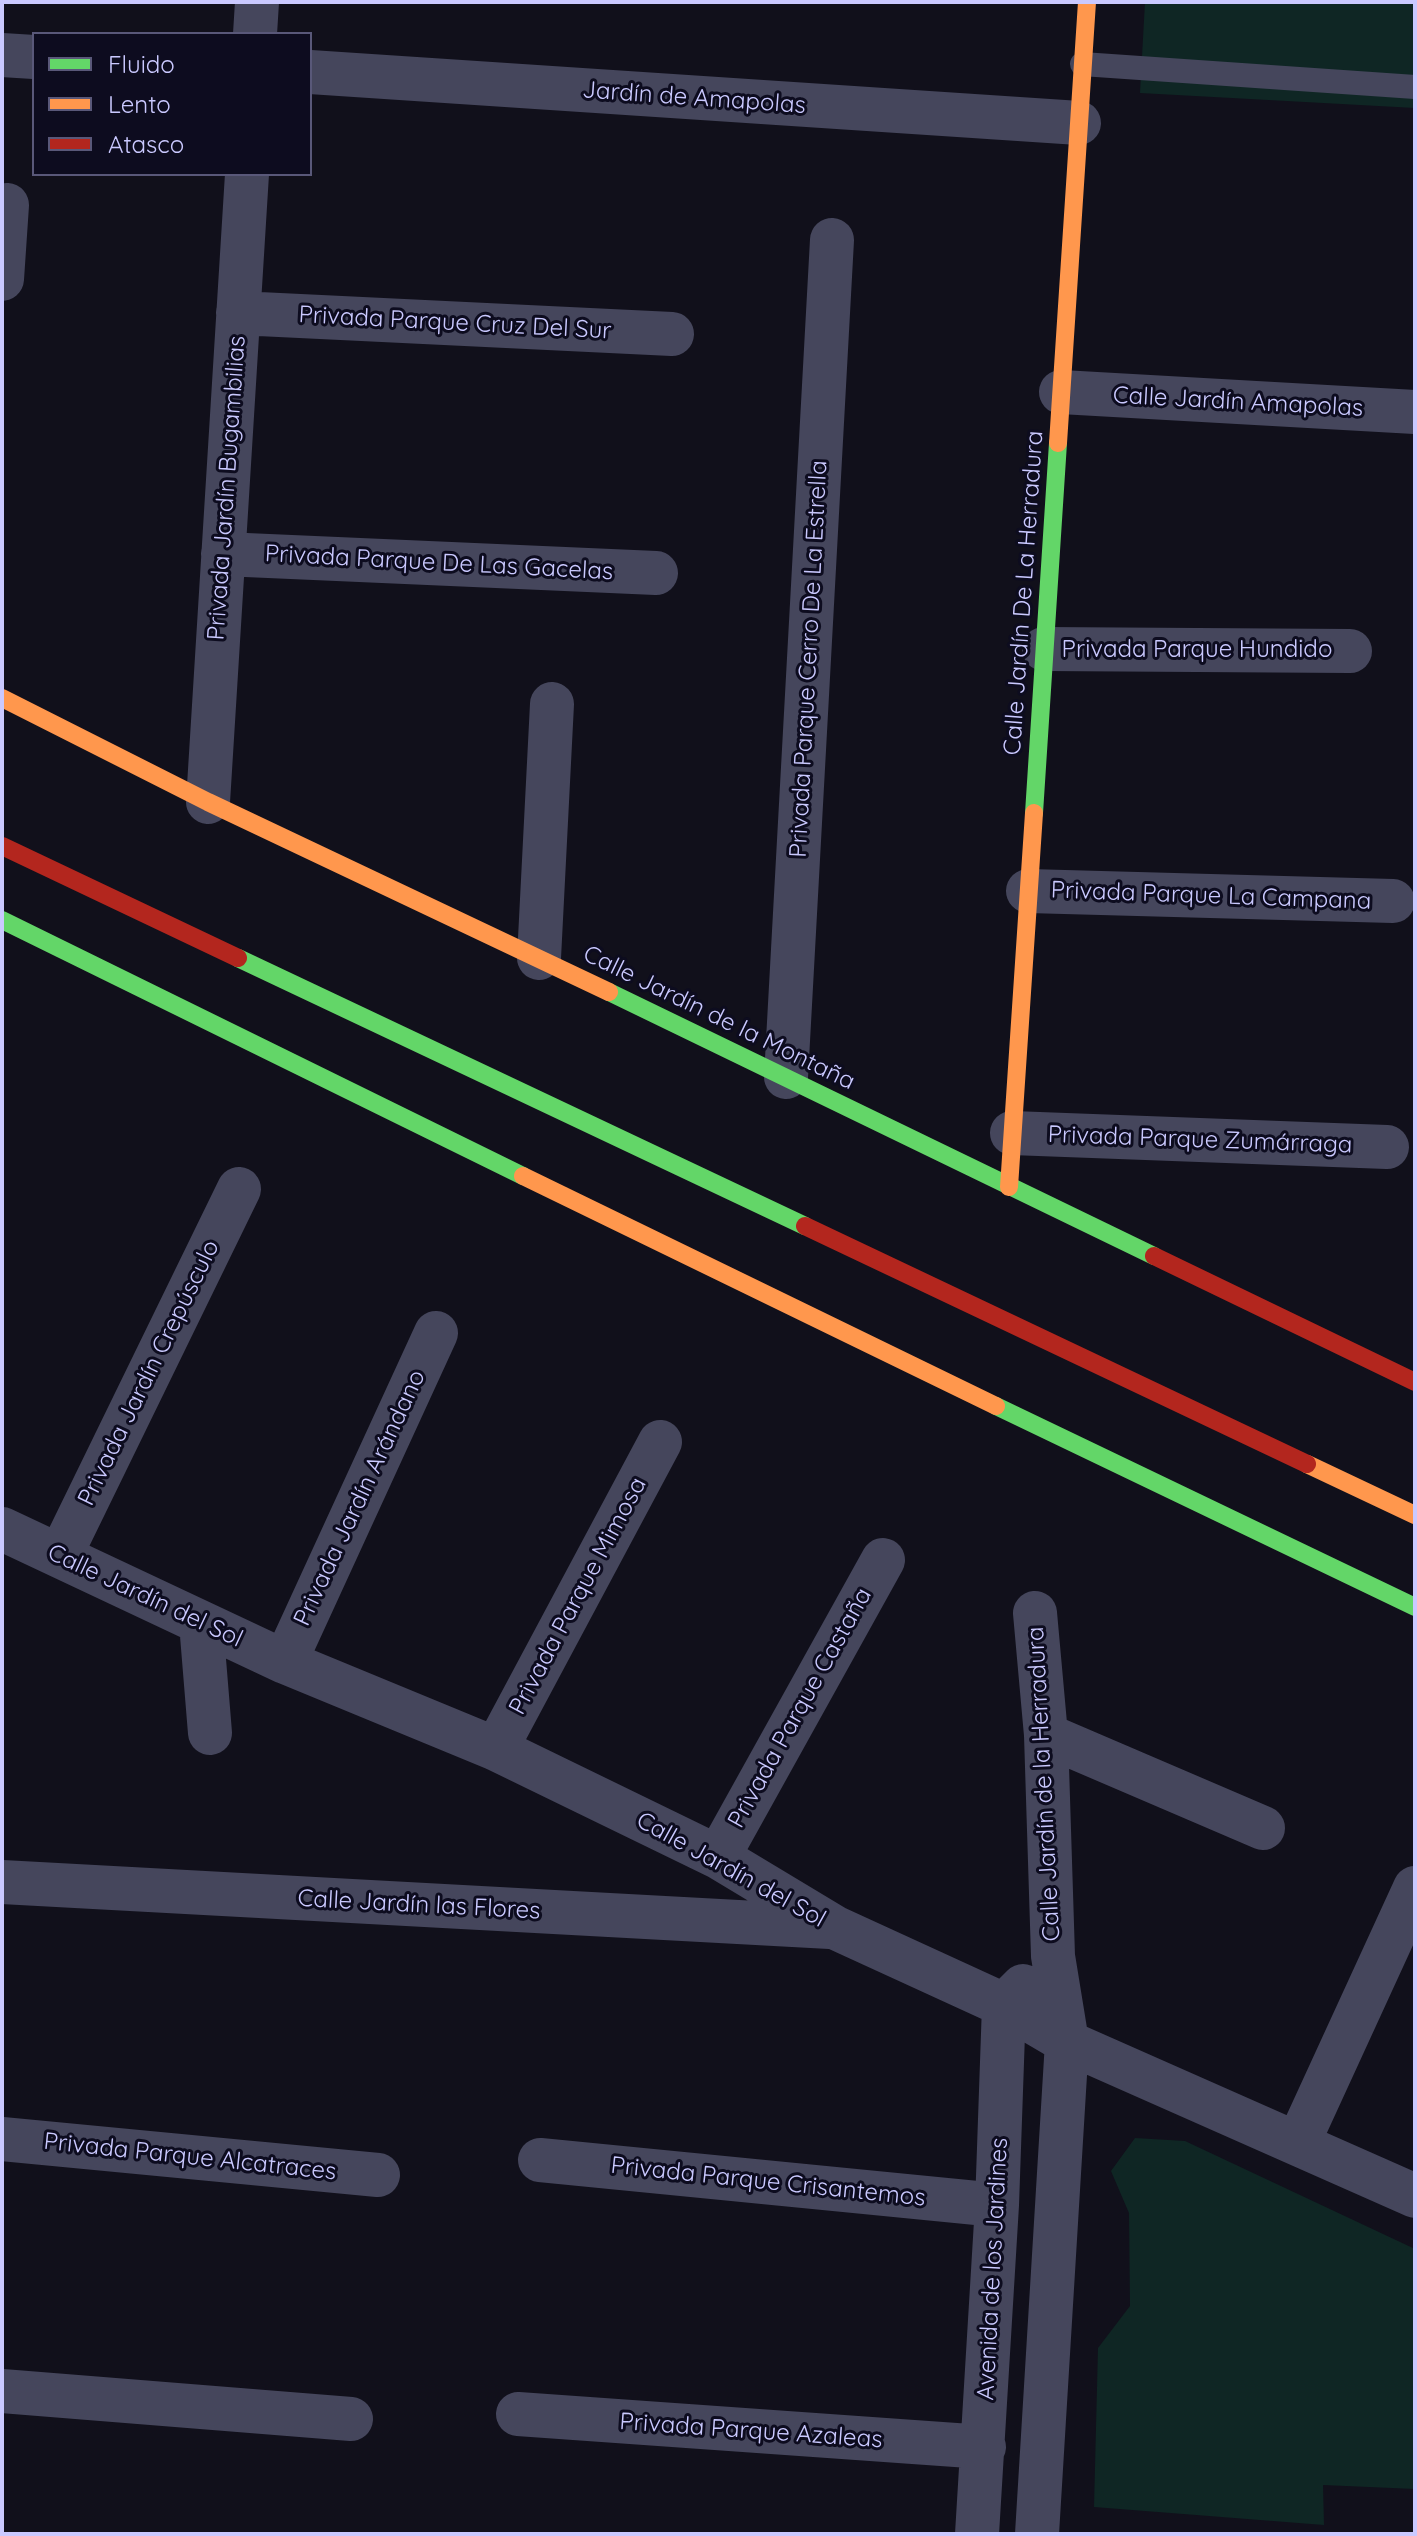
<!DOCTYPE html>
<meta charset="utf-8">
<style>
body{margin:0}
#map{position:relative;width:1417px;height:2536px;overflow:hidden;background:#11101b;font-family:Quicksand,sans-serif}
canvas{display:block}
.frame{position:absolute;inset:0;border:4px solid #cac9ff;pointer-events:none}
.legend{position:absolute;left:32px;top:32px;width:280px;height:144px;box-sizing:border-box;background:#0d0c1f;border:2px solid #595879;margin:0;padding:10px 14px;list-style:none;font-size:24px;color:#cac9ff}
.legend li{display:flex;align-items:center;gap:16px;height:40px}
.legend b{width:40px;border:2px solid #595879}
</style>
<div id="map">
<canvas width="1417" height="2536"></canvas>
<div class="frame"></div>
<ul class="legend">
<li><b style="height:10px;background:#63d668"></b>Fluido</li>
<li><b style="height:10px;background:#ff974d"></b>Lento</li>
<li><b style="height:10px;background:#b3261e"></b>Atasco</li>
</ul>
</div>
<script>
const c = document.querySelector('canvas').getContext('2d');
c.lineJoin = 'round';
function fill(path, color) { c.fillStyle = color; c.fill(path, 'evenodd'); }
const poly = rows => new Path2D(rows.map(r => 'M' + r).join(''));
function stroke(path, color, width, dash) { c.strokeStyle = color; c.lineWidth = width; c.lineCap = dash ? 'butt' : 'round'; c.setLineDash(dash || []); c.stroke(path); }
function write(font, color, halo, rows, align = 'center') {
  c.font = font + ' Quicksand,sans-serif'; c.lineWidth = 6; c.setLineDash([]); c.textBaseline = 'middle'; c.strokeStyle = halo; c.fillStyle = color; for (const [text, x, y, turn = 0] of rows) {
    c.save(); c.translate(x, y); c.rotate((+turn || 0) * Math.PI / 180); c.textAlign = isNaN(turn) ? turn : align; if (halo) c.strokeText(text, 0, 0); c.fillText(text, 0, 0); c.restore();
  }
}
fill(poly([
 [1145,2,1415,2,1415,108,1140,93],
 [1135,2138,1185,2141,1415,2249,1415,2489,1323,2485,1324,2525,1094,2507,1098,2348,1130,2306,1129,2213,1111,2171]
]), '#0f2624');
stroke(poly([
 [1082,64,1415,87]
]), '#45465c', 24);
stroke(poly([
 [255,34,257,2],
 [2,55,34,57],
 [310,72,1079,123],
 [2,279,7,205],
 [238,313,672,334],
 [1061,392,1415,412],
 [223,554,656,573],
 [1044,649,1350,651],
 [208,802,247,174],
 [1028,891,1393,901],
 [539,958,552,704],
 [786,1077,832,240],
 [1012,1133,1387,1147],
 [2,1529,285,1662,496,1749,718,1857,836,1928,1004,2005,1067,2042,1415,2196],
 [60,1556,239,1189],
 [1035,1613,1046,1735,1053,1956,1067,2042,1037,2534],
 [201,1623,210,1733],
 [285,1662,436,1333],
 [1046,1735,1263,1828],
 [496,1749,660,1442],
 [718,1857,883,1560],
 [2,1882,830,1927],
 [2,2139,378,2175],
 [1298,2143,1415,1888],
 [540,2160,997,2205],
 [2,2391,351,2419],
 [518,2414,984,2447],
 [977,2534,997,2205,1004,2005,1023,1986]
]), '#45465c', 44);
stroke(poly([
 [1034,813,1058,443],
 [2,920,523,1176],
 [238,958,805,1226],
 [609,992,1154,1256],
 [996,1406,1415,1607]
]), '#63d668', 18);
stroke(poly([
 [1058,443,1087,2],
 [2,698,208,802,609,992],
 [523,1176,996,1406],
 [1009,1187,1034,813],
 [1307,1464,1415,1515]
]), '#ff974d', 18);
stroke(poly([
 [2,846,238,958],
 [805,1226,1307,1464],
 [1154,1256,1415,1382]
]), '#b3261e', 18);
write('24px', '#cac9ff', '#0d0c1f', [
 ["Jardín de Amapolas",694,98,4],
 ["Privada Parque Cruz Del Sur",455,323,3],
 ["Calle Jardín Amapolas",1238,402,3],
 ["Privada Jardín Bugambilias",227,488,-86],
 ["Privada Parque De Las Gacelas",439,563,3],
 ["Calle Jardín De La Herradura",1024,593,-86],
 ["Privada Parque Hundido",1197,650],
 ["Privada Parque Cerro De La Estrella",809,659,-87],
 ["Privada Parque La Campana",1211,896,2],
 ["Calle Jardín de la Montaña",719,1018,26],
 ["Privada Parque Zumárraga",1200,1140,2],
 ["Privada Jardín Crepúsculo",149,1373,-64],
 ["Privada Jardín Arándano",360,1498,-65],
 ["Calle Jardín del Sol",145,1596,25],
 ["Privada Parque Mimosa",578,1596,-62],
 ["Privada Parque Castaña",800,1708,-61],
 ["Calle Jardín de la Herradura",1044,1784,-93],
 ["Calle Jardín del Sol",731,1870,29],
 ["Calle Jardín las Flores",419,1905,3],
 ["Privada Parque Alcatraces",190,2157,6],
 ["Privada Parque Crisantemos",768,2182,6],
 ["Avenida de los Jardines",993,2269,-87],
 ["Privada Parque Azaleas",751,2431,4]
]);
</script>
